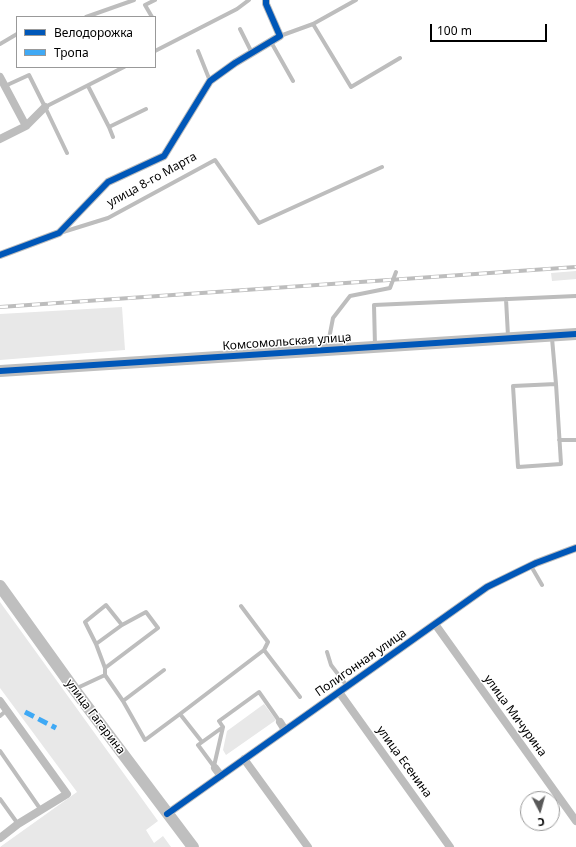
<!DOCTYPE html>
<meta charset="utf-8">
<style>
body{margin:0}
#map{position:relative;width:576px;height:847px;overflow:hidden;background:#fff;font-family:"Noto Sans",sans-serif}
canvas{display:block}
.legend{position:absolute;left:16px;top:16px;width:140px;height:52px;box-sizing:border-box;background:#fff;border:1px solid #999;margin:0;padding:5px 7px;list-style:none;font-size:12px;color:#000}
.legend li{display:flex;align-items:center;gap:8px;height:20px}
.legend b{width:20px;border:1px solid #999}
.north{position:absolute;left:520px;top:791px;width:40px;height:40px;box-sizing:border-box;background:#fff;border:1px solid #999;border-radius:50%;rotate:174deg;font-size:11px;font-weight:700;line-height:16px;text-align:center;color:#000}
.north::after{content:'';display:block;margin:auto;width:14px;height:18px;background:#595959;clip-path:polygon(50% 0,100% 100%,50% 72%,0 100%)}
.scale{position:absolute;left:430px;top:24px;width:117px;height:18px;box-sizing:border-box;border:2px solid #000;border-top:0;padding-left:5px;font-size:12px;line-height:14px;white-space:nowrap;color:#000;-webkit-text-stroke:3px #fff;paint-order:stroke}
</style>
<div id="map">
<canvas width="576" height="847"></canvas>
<ul class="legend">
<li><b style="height:5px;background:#0057b8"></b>Велодорожка</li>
<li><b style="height:5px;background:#3fa9f5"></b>Тропа</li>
</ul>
<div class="north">С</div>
<div class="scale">100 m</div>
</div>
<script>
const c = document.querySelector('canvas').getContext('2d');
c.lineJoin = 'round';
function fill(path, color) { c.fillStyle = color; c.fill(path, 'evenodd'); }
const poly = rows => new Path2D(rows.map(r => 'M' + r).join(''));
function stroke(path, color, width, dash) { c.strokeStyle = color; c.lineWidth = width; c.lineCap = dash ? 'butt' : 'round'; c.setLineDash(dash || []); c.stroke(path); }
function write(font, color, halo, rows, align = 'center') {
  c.font = font + ' "Noto Sans",sans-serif'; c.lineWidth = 3; c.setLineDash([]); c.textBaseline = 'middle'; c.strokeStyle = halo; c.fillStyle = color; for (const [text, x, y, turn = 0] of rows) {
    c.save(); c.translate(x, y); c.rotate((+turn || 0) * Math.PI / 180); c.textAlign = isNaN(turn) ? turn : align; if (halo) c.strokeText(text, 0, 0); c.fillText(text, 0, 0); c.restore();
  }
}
fill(poly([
 [576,271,576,279,552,281,551,273],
 [122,307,125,350,0,360,0,314],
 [0,602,158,821,146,830,154,843,163,836,171,847,0,847,77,792,0,688],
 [264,704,276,720,226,755,223,750,227,731]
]), '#e8e8e8');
stroke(poly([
 [86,17,134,0],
 [152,17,145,5,155,0],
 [313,24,356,0],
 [240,29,252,53],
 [280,36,313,24,351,87,400,58],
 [271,42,293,81],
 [0,44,17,34],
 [155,51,237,9,249,0],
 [198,51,210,81],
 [5,86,29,75,45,107,124,67],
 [88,86,109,127,146,109],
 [45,107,67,153],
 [109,127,113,137],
 [63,232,108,218,215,160,259,223,382,167],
 [506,299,508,336],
 [552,338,556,384,561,464,518,467,513,386,556,384],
 [375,346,374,305,576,296],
 [327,349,333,318,350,296,390,288,396,272],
 [559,440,576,440],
 [531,566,542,585],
 [96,644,85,622,106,605,122,625],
 [264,650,300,697],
 [327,652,331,665,347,686],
 [105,668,96,644,122,625,146,612,158,628,105,668,105,675],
 [75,689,105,675,123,701,145,740,180,714],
 [123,701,164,670],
 [0,716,7,710],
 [202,742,180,714,264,650,268,642,241,606],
 [0,751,41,810],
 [214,766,223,727],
 [215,768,198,745,223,727,219,721,259,692,280,722],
 [0,799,18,824]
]), '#bdbdbd', 4);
stroke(poly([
 [0,77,26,126],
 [0,139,26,126,45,107],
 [0,255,59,233,108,182,164,156,210,81,235,63,280,36,266,4,266,0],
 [435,624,576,821],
 [339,692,450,847],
 [0,701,67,794,18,824,0,838],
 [280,722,285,730],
 [244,759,308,847],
 [215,768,221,776],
 [167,814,487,587,536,563,576,548]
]), '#bdbdbd', 8);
stroke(poly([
 [0,371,576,334],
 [0,586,74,689,193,847]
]), '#bfbfbf', 12);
const rail = poly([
 [0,307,576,267]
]);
stroke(rail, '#bdbdbd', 4);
stroke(rail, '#fff', 2.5, [8]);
stroke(poly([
 [25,712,56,728]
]), '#3fa9f5', 5, [10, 5]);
stroke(poly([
 [0,255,59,233,108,182,164,156,210,81,235,63,280,36,266,4,266,0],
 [0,371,576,334],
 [167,814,487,587,536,563,576,548]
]), '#0057b8', 6);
write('12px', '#000', '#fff', [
 ["улица 8-го Марта",152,180,-29],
 ["Комсомольская улица",287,342,-4],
 ["Полигонная улица",361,663,-35],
 ["улица Мичурина",515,716,54],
 ["улица Гагарина",95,717,53],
 ["улица Есенина",404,762,54]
]);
</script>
